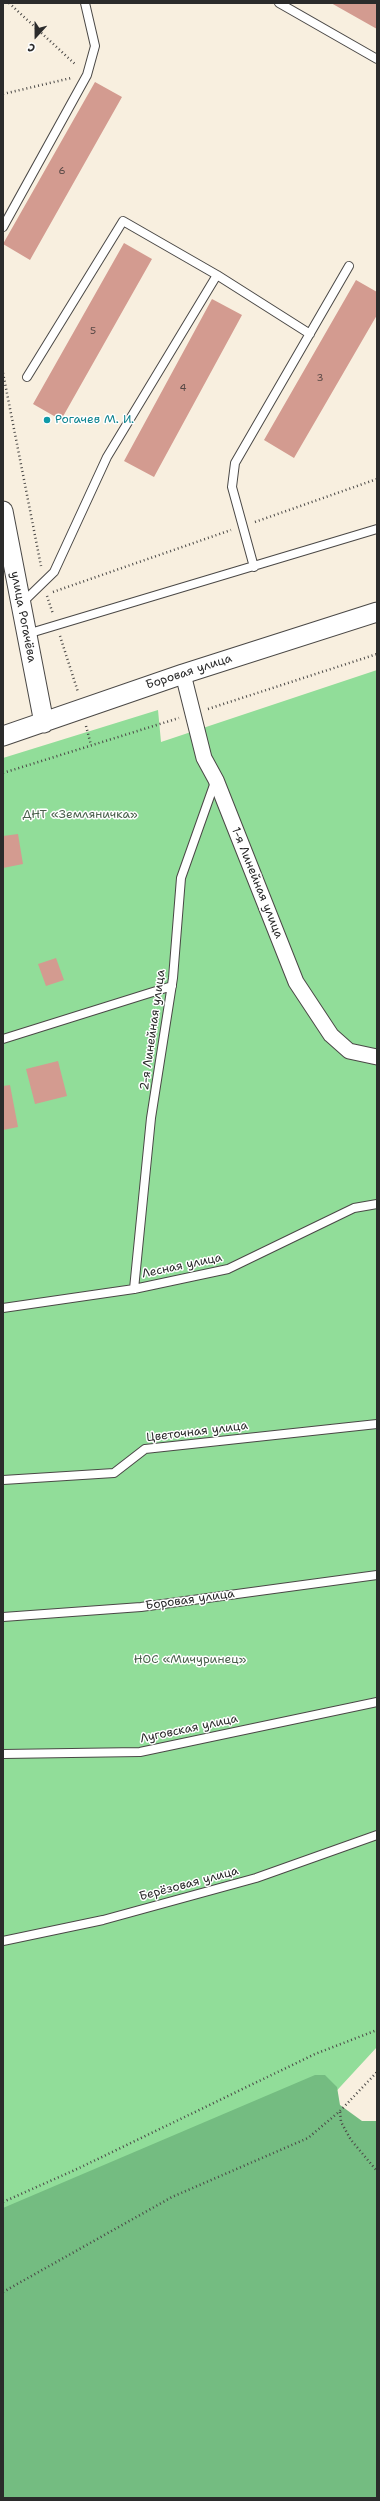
<!DOCTYPE html>
<meta charset="utf-8">
<style>
body{margin:0}
#map{position:relative;width:380px;height:2501px;overflow:hidden;background:#f8efdf;font-family:"Shantell Sans",sans-serif}
canvas{display:block}
.frame{position:absolute;inset:0;border:4px solid #2b2b2b;pointer-events:none}
.north{position:absolute;left:16px;top:16px;width:40px;height:40px;-webkit-text-stroke:3px #fff;paint-order:stroke;rotate:201deg;font-size:11px;font-weight:700;line-height:16px;text-align:center;color:#2b2b2b}
.north::after{content:'';display:block;margin:auto;width:14px;height:18px;background:#2b2b2b;clip-path:polygon(50% 0,100% 100%,50% 72%,0 100%)}
</style>
<div id="map">
<canvas width="380" height="2501"></canvas>
<div class="frame"></div>
<div class="north">С</div>
</div>
<script>
const c = document.querySelector('canvas').getContext('2d');
c.lineJoin = 'round';
function fill(path, color) { c.fillStyle = color; c.fill(path, 'evenodd'); }
const poly = rows => new Path2D(rows.map(r => 'M' + r).join(''));
function stroke(path, color, width, dash) { c.strokeStyle = color; c.lineWidth = width; c.lineCap = dash ? 'butt' : 'round'; c.setLineDash(dash || []); c.stroke(path); }
function write(font, color, halo, rows, align = 'center') {
  c.font = font + ' "Shantell Sans",sans-serif'; c.lineWidth = 3; c.setLineDash([]); c.textBaseline = 'middle'; c.strokeStyle = halo; c.fillStyle = color; for (const [text, x, y, turn = 0] of rows) {
    c.save(); c.translate(x, y); c.rotate((+turn || 0) * Math.PI / 180); c.textAlign = isNaN(turn) ? turn : align; if (halo) c.strokeText(text, 0, 0); c.fillText(text, 0, 0); c.restore();
  }
}
fill(poly([
 [377,670,377,2047,305,2125,3,2267,3,758,158,710,161,742]
]), '#91dd99');
fill(poly([
 [315,2075,325,2075,337,2087,340,2105,362,2121,377,2121,377,2498,3,2498,3,2208]
]), '#74bc81');
fill(poly([
 [331,3,377,3,377,29],
 [95,82,122,97,30,260,3,244],
 [124,243,152,259,61,420,33,404],
 [356,280,377,292,377,315,294,458,264,440],
 [212,299,242,315,154,477,124,461],
 [18,834,23,864,3,868,3,836],
 [56,958,64,980,46,986,38,964],
 [58,1061,67,1096,35,1104,26,1069],
 [10,1085,18,1127,3,1130,3,1086]
]), '#d39b90');
const service = poly([
 [279,3,377,59],
 [3,227,87,75,95,46,85,3],
 [27,377,123,221,217,275,310,334],
 [254,567,232,487,235,463,349,266],
 [21,604,54,572,107,457,217,275],
 [27,634,377,529],
 [3,1039,172,986],
 [134,1289,151,1118,173,978,181,878,215,782],
 [3,1308,134,1289,228,1269,354,1208,377,1204],
 [3,1480,114,1473,145,1449,377,1424],
 [3,1617,141,1607,377,1575],
 [3,1754,140,1752,377,1702],
 [3,1941,103,1920,256,1878,377,1835]
]);
const minor = poly([
 [183,674,204,758,216,780,296,982,331,1035,349,1051,377,1057]
]);
const tertiary = poly([
 [3,511,44,723],
 [3,736,183,674,377,612]
]);
stroke(service, '#4a4846', 10);
stroke(minor, '#4a4846', 17);
stroke(tertiary, '#4a4846', 21);
stroke(poly([
 [9,3,76,65],
 [3,94,71,78],
 [3,373,41,566],
 [255,522,377,479],
 [53,592,231,530],
 [47,596,53,614],
 [60,636,78,692],
 [208,709,377,654],
 [86,726,91,745],
 [3,773,179,718],
 [340,2112,341,2122,351,2140,377,2171],
 [3,2202,77,2169,315,2054,377,2030],
 [3,2292,172,2197,308,2138,340,2111,377,2072]
]), '#4a4846', 2.5, [1, 3]);
stroke(service, '#fff', 8);
stroke(minor, '#fff', 15);
stroke(tertiary, '#fff', 19);
for (const [x, y, r, color] of [
 [47,420,4,"#0f9aa8"]
]) { const dot = new Path2D(); dot.arc(x, y, r, 0, 2 * Math.PI); c.fillStyle = color; c.fill(dot); stroke(dot, '#fff', 1.5); }
write('10px', '#554744', null, [
 ["6",62,171],
 ["5",93,331],
 ["3",320,378],
 ["4",183,388]
]);
write('12px', '#0d838f', '#fff', [
 ["Рогачев М. И.",55,420]
], 'left');
write('12px', '#2b2b2b', '#fff', [
 ["улица Рогачёва",23,617,79],
 ["Боровая улица",189,672,-18],
 ["1-я Линейная улица",257,883,68],
 ["2-я Линейная улица",153,1030,-82],
 ["Лесная улица",182,1266,-12],
 ["Цветочная улица",197,1432,-7],
 ["Боровая улица",190,1600,-8],
 ["Луговская улица",189,1729,-12],
 ["Берёзовая улица",189,1884,-15]
]);
write('12px', '#4a604c', '#fff', [
 ["ДНТ «Земляничка»",80,815],
 ["НОС «Мичуринец»",190,1660]
]);
</script>
